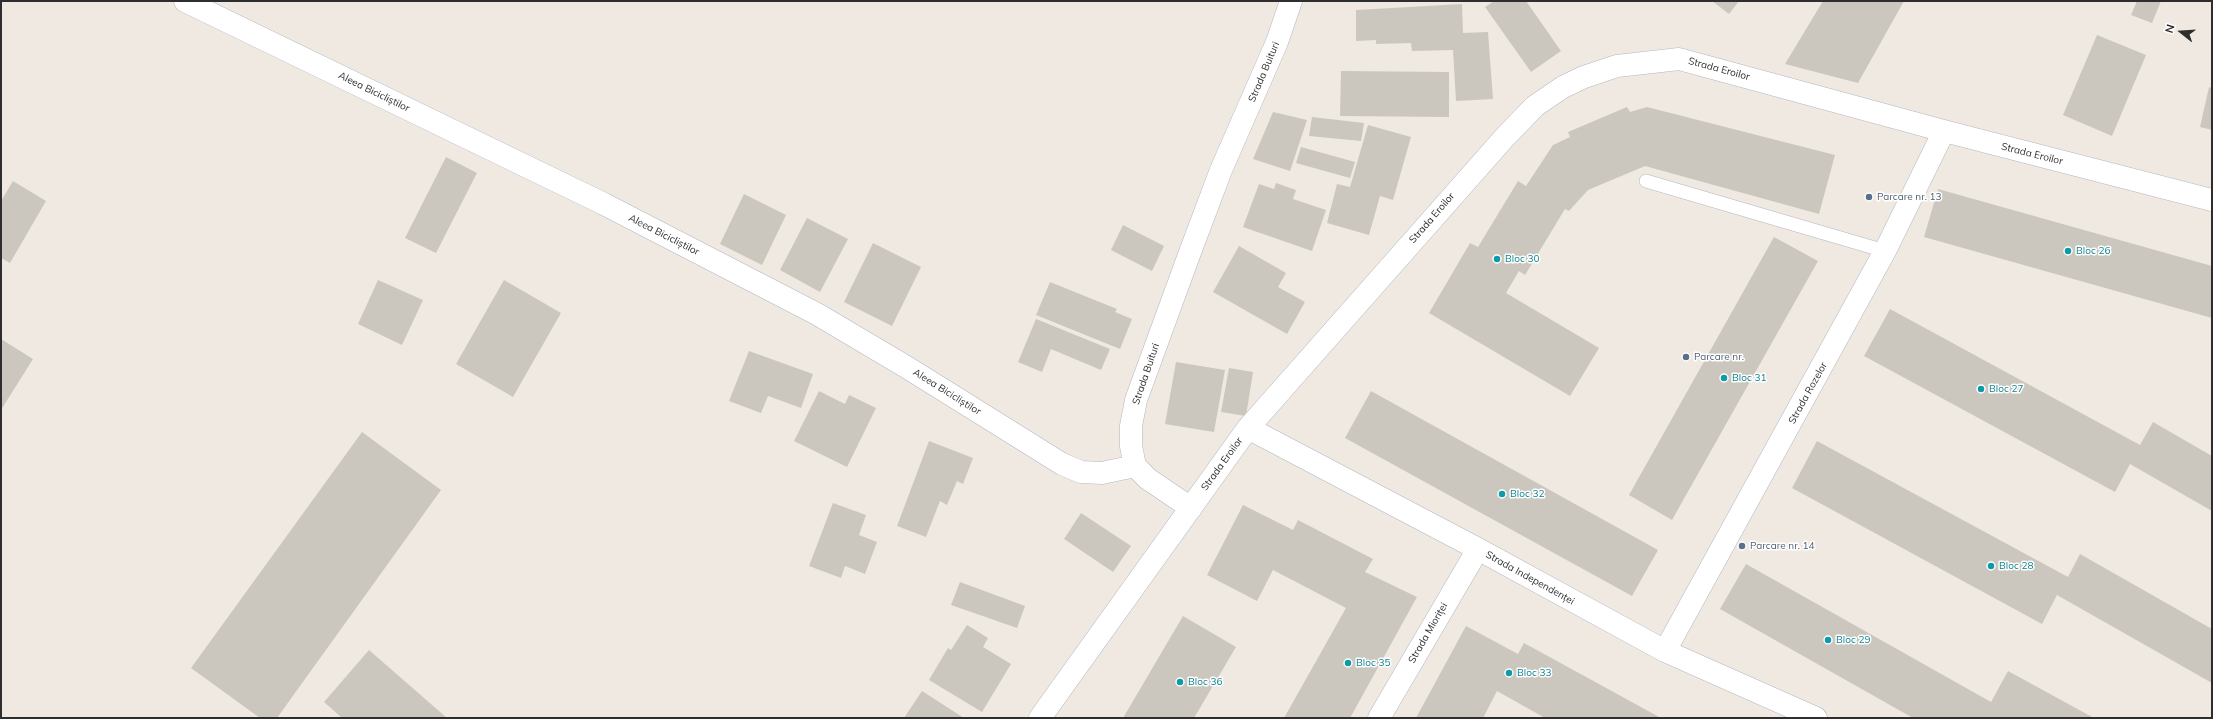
<!DOCTYPE html>
<meta charset="utf-8">
<style>
body{margin:0}
#map{position:relative;width:2213px;height:719px;overflow:hidden;background:#efe9e1;font-family:Mulish,sans-serif}
canvas{display:block}
.frame{position:absolute;inset:0;border:2px solid #2e2e2e;pointer-events:none}
.north{position:absolute;left:2161px;top:12px;width:40px;height:40px;-webkit-text-stroke:3px #fff;paint-order:stroke;rotate:287deg;font-size:11px;font-weight:700;line-height:16px;text-align:center;color:#2e2e2e}
.north::after{content:'';display:block;margin:auto;width:14px;height:18px;background:#2e2e2e;clip-path:polygon(50% 0,100% 100%,50% 72%,0 100%)}
</style>
<div id="map">
<canvas width="2213" height="719"></canvas>
<div class="frame"></div>
<div class="north">N</div>
</div>
<script>
const c = document.querySelector('canvas').getContext('2d');
c.lineJoin = 'round';
function fill(path, color) { c.fillStyle = color; c.fill(path, 'evenodd'); }
const poly = rows => new Path2D(rows.map(r => 'M' + r).join(''));
function stroke(path, color, width, dash) { c.strokeStyle = color; c.lineWidth = width; c.lineCap = dash ? 'butt' : 'round'; c.setLineDash(dash || []); c.stroke(path); }
function write(font, color, halo, rows, align = 'center') {
  c.font = font + ' Mulish,sans-serif'; c.lineWidth = 3; c.setLineDash([]); c.textBaseline = 'middle'; c.strokeStyle = halo; c.fillStyle = color; for (const [text, x, y, turn = 0] of rows) {
    c.save(); c.translate(x, y); c.rotate((+turn || 0) * Math.PI / 180); c.textAlign = isNaN(turn) ? turn : align; if (halo) c.strokeText(text, 0, 0); c.fillText(text, 0, 0); c.restore();
  }
}
fill(poly([
 [1494,1,1526,1,1561,51,1531,72,1485,7],
 [1712,1,1739,1,1729,14],
 [1823,1,1904,1,1858,83,1785,64],
 [2137,1,2161,1,2152,23,2131,15],
 [1462,4,1463,33,1488,32,1493,99,1456,101,1453,50,1412,51,1411,43,1376,44,1376,40,1356,41,1356,10],
 [2097,35,2146,55,2112,136,2063,115],
 [1341,71,1449,72,1449,117,1340,116],
 [2209,87,2212,88,2212,130,2200,127],
 [1627,107,1630,112,1647,107,1835,155,1819,214,1645,166,1588,190,1569,211,1565,209,1525,275,1519,271,1506,293,1599,348,1570,396,1429,313,1470,243,1478,247,1518,181,1526,186,1553,145,1570,137,1568,132],
 [1273,112,1307,120,1290,171,1253,159],
 [1312,117,1364,123,1361,141,1309,136],
 [1368,125,1411,137,1393,200,1380,196,1369,235,1327,223,1337,184,1350,187],
 [1301,147,1355,162,1350,178,1296,163],
 [446,157,477,173,436,253,405,238],
 [13,181,46,201,10,263,1,258,1,201],
 [1276,183,1296,190,1293,199,1326,210,1312,251,1243,227,1259,184,1274,189],
 [1938,189,2212,266,2212,318,1924,237],
 [744,194,786,215,762,265,720,244],
 [807,218,848,239,820,292,780,270],
 [1123,225,1164,246,1152,271,1111,250],
 [1774,237,1818,261,1672,520,1629,495],
 [873,243,921,267,892,326,844,302],
 [1239,246,1286,273,1278,287,1305,302,1287,334,1213,292],
 [378,280,423,300,402,345,358,324],
 [504,280,561,313,513,397,456,364],
 [1050,282,1117,309,1115,312,1132,319,1120,349,1036,315],
 [1890,309,2140,445,2153,422,2212,456,2212,511,2130,464,2115,492,1864,356],
 [1036,319,1110,349,1101,370,1051,349,1042,372,1018,362],
 [1,339,33,359,1,410],
 [749,351,813,374,801,408,768,396,761,413,729,401],
 [1176,362,1225,370,1214,432,1165,424],
 [1229,368,1253,372,1246,416,1221,412],
 [819,391,845,404,849,395,876,408,847,467,794,441],
 [1371,391,1658,550,1632,596,1345,438],
 [362,432,441,490,277,718,260,718,191,668],
 [929,441,973,458,963,484,957,481,947,505,940,501,926,537,897,526],
 [1817,441,2068,577,2080,554,2212,629,2212,683,2057,595,2042,624,1792,488],
 [833,503,866,515,859,535,877,542,865,574,845,566,841,578,809,566],
 [1243,505,1293,530,1298,520,1373,559,1365,572,1417,597,1350,718,1284,718,1346,608,1273,570,1257,601,1207,575],
 [1081,513,1131,546,1113,572,1064,539],
 [1746,564,1991,702,2008,671,2094,718,1913,718,1720,609],
 [960,582,1025,606,1017,628,951,605],
 [1183,616,1236,647,1194,718,1123,718],
 [967,625,988,638,983,647,1011,664,982,712,929,680,948,648,951,650],
 [1466,626,1518,654,1524,643,1661,718,1545,718,1497,691,1483,718,1416,718],
 [369,650,447,718,342,718,324,702],
 [922,691,964,718,904,718]
]), '#cbc7bf');
const lane = poly([
 [1646,181,1885,251]
]);
const street = poly([
 [185,1,604,204,817,314,908,368,1062,464,1081,472,1102,473,1135,466],
 [1248,428,1478,549,1665,651,1816,718],
 [1191,508,1148,479,1135,466,1131,446,1131,426,1136,400,1189,255,1221,170,1277,42,1291,1],
 [1665,651,1885,251,1944,131],
 [1040,718,1248,428,1505,137,1535,106,1563,87,1584,77,1617,66,1679,59,1944,131,2212,200],
 [1379,718,1478,549]
]);
stroke(lane, '#b4b7c1', 14);
stroke(street, '#b4b7c1', 23);
stroke(lane, '#fff', 13);
stroke(street, '#fff', 22);
for (const [x, y, r, color] of [
 [1869,197,4,"#5c6f8a"],
 [2068,251,4,"#0f9aa8"],
 [1497,259,4,"#0f9aa8"],
 [1686,357,4,"#5c6f8a"],
 [1724,378,4,"#0f9aa8"],
 [1981,389,4,"#0f9aa8"],
 [1502,494,4,"#0f9aa8"],
 [1742,546,4,"#5c6f8a"],
 [1991,566,4,"#0f9aa8"],
 [1828,640,4,"#0f9aa8"],
 [1348,663,4,"#0f9aa8"],
 [1509,673,4,"#0f9aa8"],
 [1180,682,4,"#0f9aa8"]
]) { const dot = new Path2D(); dot.arc(x, y, r, 0, 2 * Math.PI); c.fillStyle = color; c.fill(dot); stroke(dot, '#fff', 1.5); }
write('10px', '#2e2e2e', '#fff', [
 ["Strada Eroilor",1719,69,15],
 ["Strada Buituri",1264,72,-67],
 ["Aleea Bicicliștilor",374,92,26],
 ["Strada Eroilor",2032,154,14],
 ["Strada Eroilor",1432,218,-49],
 ["Aleea Bicicliștilor",664,235,27],
 ["Strada Buituri",1146,374,-71],
 ["Aleea Bicicliștilor",947,392,32],
 ["Strada Rozelor",1808,393,-61],
 ["Strada Eroilor",1222,464,-54],
 ["Strada Independenței",1530,578,29],
 ["Strada Mioriței",1428,633,-60]
]);
write('10px', '#4e5e75', '#fff', [
 ["Parcare nr. 13",1877,197],
 ["Parcare nr.",1694,357],
 ["Parcare nr. 14",1750,546]
], 'left');
write('10px', '#0d838f', '#fff', [
 ["Bloc 26",2076,251],
 ["Bloc 30",1505,259],
 ["Bloc 31",1732,378],
 ["Bloc 27",1989,389],
 ["Bloc 32",1510,494],
 ["Bloc 28",1999,566],
 ["Bloc 29",1836,640],
 ["Bloc 35",1356,663],
 ["Bloc 33",1517,673],
 ["Bloc 36",1188,682]
], 'left');
</script>
